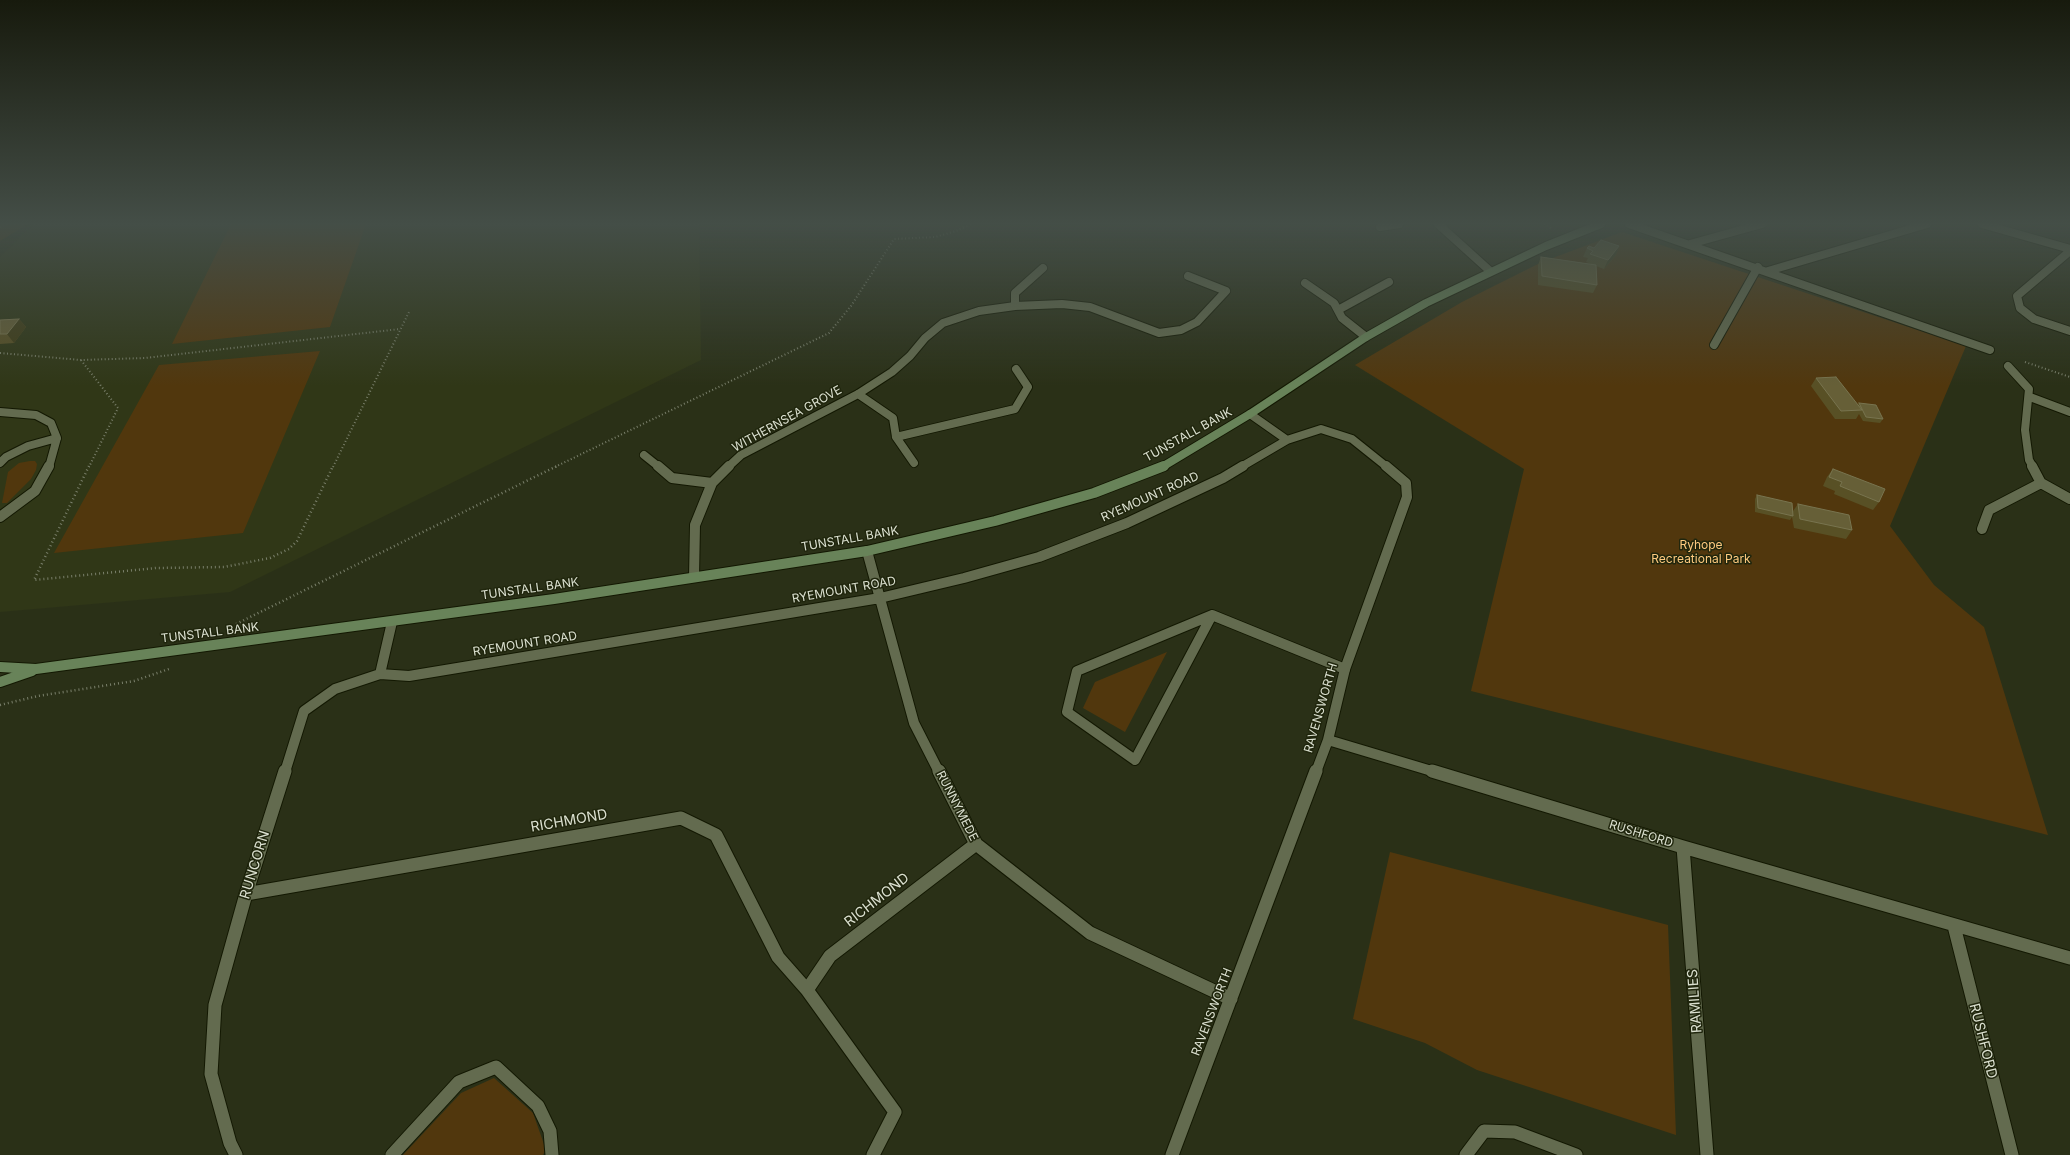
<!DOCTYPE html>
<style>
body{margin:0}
canvas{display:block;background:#2a3017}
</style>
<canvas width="2070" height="1155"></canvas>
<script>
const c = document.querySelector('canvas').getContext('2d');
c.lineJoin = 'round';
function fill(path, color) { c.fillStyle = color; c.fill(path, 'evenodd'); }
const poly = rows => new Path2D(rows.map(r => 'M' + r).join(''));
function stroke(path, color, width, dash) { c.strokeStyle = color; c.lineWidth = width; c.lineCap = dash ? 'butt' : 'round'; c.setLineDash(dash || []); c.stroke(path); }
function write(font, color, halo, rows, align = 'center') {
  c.font = font + ' Inter,sans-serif'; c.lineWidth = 3; c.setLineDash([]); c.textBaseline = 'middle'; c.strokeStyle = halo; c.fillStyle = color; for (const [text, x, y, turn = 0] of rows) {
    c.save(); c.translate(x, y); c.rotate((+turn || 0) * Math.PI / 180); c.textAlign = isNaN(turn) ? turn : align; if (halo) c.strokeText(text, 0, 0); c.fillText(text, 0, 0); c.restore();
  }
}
fill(poly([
 [34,224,699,224,701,360,230,592,0,612,0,257]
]), '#303717');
fill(poly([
 [0,224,28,224,0,241],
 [231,224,366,224,330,327,172,344],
 [1622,232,1966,346,1890,526,1934,585,1984,627,2048,835,1471,691,1524,469,1355,365,1462,302,1542,262],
 [320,351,243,533,54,553,159,365],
 [30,461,35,461,37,464,36,470,31,479,7,503,2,503,8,472,19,463],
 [1167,652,1125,732,1083,708,1095,682],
 [1390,852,1668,925,1676,1135,1477,1070,1425,1043,1353,1019],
 [494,1078,533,1113,546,1150,543,1155,403,1155,461,1093]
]), '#51370d');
const serviceFar1 = poly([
 [1438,224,1490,271],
 [1380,227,1399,224],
 [1305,283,1334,303,1342,318,1366,337],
 [1338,310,1389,282],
 [1714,345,1758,267],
 [0,412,36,415,51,423,57,438,49,467],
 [0,463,6,457,28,446,57,438]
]);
const service = poly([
 [0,517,35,491,49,466],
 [1212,615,1345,669],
 [1212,615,1135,760,1067,712,1077,671,1212,615]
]);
const minorFar2 = poly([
 [1629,224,1990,350],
 [1982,224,2070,249],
 [1690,244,1762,224],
 [2070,251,2017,296,2020,308,2034,319,2070,331],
 [1768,271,1927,224],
 [1015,306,1015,293,1043,268],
 [2008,366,2029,389,2025,430,2029,460,2033,467],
 [858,394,893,418,896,437,1015,409,1028,387,1016,369],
 [2030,397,2070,412],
 [1250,414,1287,440,1321,429,1352,439,1387,467],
 [896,437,914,463],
 [644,455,659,467],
 [728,467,741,455,858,394,892,372,910,356,925,338,943,323,979,311,1015,306,1062,304,1090,307,1159,333,1181,330,1197,322,1226,291,1188,276],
 [1241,467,1287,440]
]);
const minorFar1 = poly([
 [658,466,672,478,712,483],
 [2032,466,2041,483,2070,499],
 [1982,529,1989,510,2041,483],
 [867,551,914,723,939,772],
 [694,577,695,525,712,483,729,466],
 [380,674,409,676,880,598,964,578,1039,557,1127,523,1223,478,1243,466],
 [1328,740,1435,772],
 [285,772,304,711,335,689,380,674,392,622],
 [1316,772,1328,740,1345,669,1407,497,1406,483,1386,466]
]);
const minor = poly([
 [939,771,976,844,1090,933,1231,999],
 [1432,771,1683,847,2070,958],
 [1683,847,1707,1155],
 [246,894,681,818,716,835,778,957,807,990],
 [1954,926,2012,1155],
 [236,1155,230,1143,211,1074,215,1005,246,894,285,771],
 [392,1155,459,1082,496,1067,538,1106,550,1131,552,1155],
 [873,1155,895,1112,807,990,830,956,976,844],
 [1172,1155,1316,771],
 [1466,1155,1484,1131,1515,1132,1576,1155]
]);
const secondaryFar1 = poly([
 [1162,467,1250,414,1366,337,1426,303,1546,246,1601,224]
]);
const secondary = poly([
 [0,667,36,669,554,599,867,551,995,521,1094,493,1164,466],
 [0,682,32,671]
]);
stroke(serviceFar1, '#131802', 10);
stroke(service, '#131802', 12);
stroke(minorFar2, '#131802', 10);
stroke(minorFar1, '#131802', 12);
stroke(minor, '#131802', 15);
stroke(secondaryFar1, '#131802', 10);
stroke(secondary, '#131802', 12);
stroke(poly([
 [1544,224,1551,228],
 [0,227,7,224],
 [0,353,81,360,145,358,400,329],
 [81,360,118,408,89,467],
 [2025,362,2070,377],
 [333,467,409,312],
 [555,467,829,333,851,306,894,239,935,237,956,231,971,224]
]), '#797f6a', 2, [1, 2.5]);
stroke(poly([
 [89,466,34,580,156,568,224,567,270,558,289,549,297,541,333,466],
 [236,624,557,466],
 [0,705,38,696,134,681,169,669]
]), '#797f6a', 2.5, [1, 3]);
stroke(serviceFar1, '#636b4f', 8);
stroke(service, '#636b4f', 10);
stroke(minorFar2, '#636b4f', 8);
stroke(minorFar1, '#636b4f', 10);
stroke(minor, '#636b4f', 13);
stroke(secondaryFar1, '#688359', 8);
stroke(secondary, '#688359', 10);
fill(poly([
 [1619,246,1616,255,1604,269,1596,266,1597,285,1593,293,1538,285,1538,265,1541,257,1591,264,1586,262,1588,258,1583,257,1587,248],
 [19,319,26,327,14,343,0,344,0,320],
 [1816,378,1858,405,1859,403,1883,419,1880,423,1863,421,1859,414,1856,419,1835,419,1811,386],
 [1833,469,1879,502,1873,510,1834,494,1835,491,1823,486,1827,477],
 [1757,495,1793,511,1798,504,1852,530,1846,539,1794,528,1792,517,1790,520,1755,512,1755,499]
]), '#585025');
fill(poly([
 [1619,246,1616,255,1604,269,1608,260],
 [19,319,26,327,14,343,7,334]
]), '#403d18');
const building = poly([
 [1601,240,1619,246,1608,260,1590,254,1593,251,1587,248,1589,246,1594,248,1601,240],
 [1541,257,1596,265,1597,285,1542,276,1541,257],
 [19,319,7,334,0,334,0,320,19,319],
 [1836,377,1862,410,1841,411,1816,378,1836,377],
 [1859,403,1876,405,1883,419,1866,417,1859,403],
 [1833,469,1885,489,1879,502,1840,486,1842,482,1829,477,1833,469],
 [1757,495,1792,503,1793,516,1758,508,1757,495],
 [1798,504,1849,515,1852,530,1800,519,1798,504]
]);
fill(building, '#665f37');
stroke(building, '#78744f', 1);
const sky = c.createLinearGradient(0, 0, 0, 386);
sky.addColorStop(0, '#171a0d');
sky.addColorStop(0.58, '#444e47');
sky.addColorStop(1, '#444e4700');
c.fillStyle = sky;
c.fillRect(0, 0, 2070, 386);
write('12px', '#dbe0d0', '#20260d', [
 ["WITHERNSEA GROVE",787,419,-29],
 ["TUNSTALL BANK",1188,435,-29],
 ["RYEMOUNT ROAD",1150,497,-24],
 ["TUNSTALL BANK",850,539,-10],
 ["TUNSTALL BANK",530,589,-8],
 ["RYEMOUNT ROAD",844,590,-10],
 ["TUNSTALL BANK",210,633,-7],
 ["RYEMOUNT ROAD",525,644,-9],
 ["RAVENSWORTH",1321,708,-74],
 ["RUNNYMEDE",957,806,63],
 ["RUSHFORD",1641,834,17],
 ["RAVENSWORTH",1212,1012,-69]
]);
write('12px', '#feca7f', '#20260d', [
 ["Ryhope",1701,545],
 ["Recreational Park",1701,559]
]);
write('14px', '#dbe0d0', '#20260d', [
 ["RICHMOND",569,821,-10],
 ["RUNCORN",255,865,-73],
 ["RICHMOND",877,900,-38],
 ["RAMILIES",1695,1001,-94],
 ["RUSHFORD",1983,1041,76]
]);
</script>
